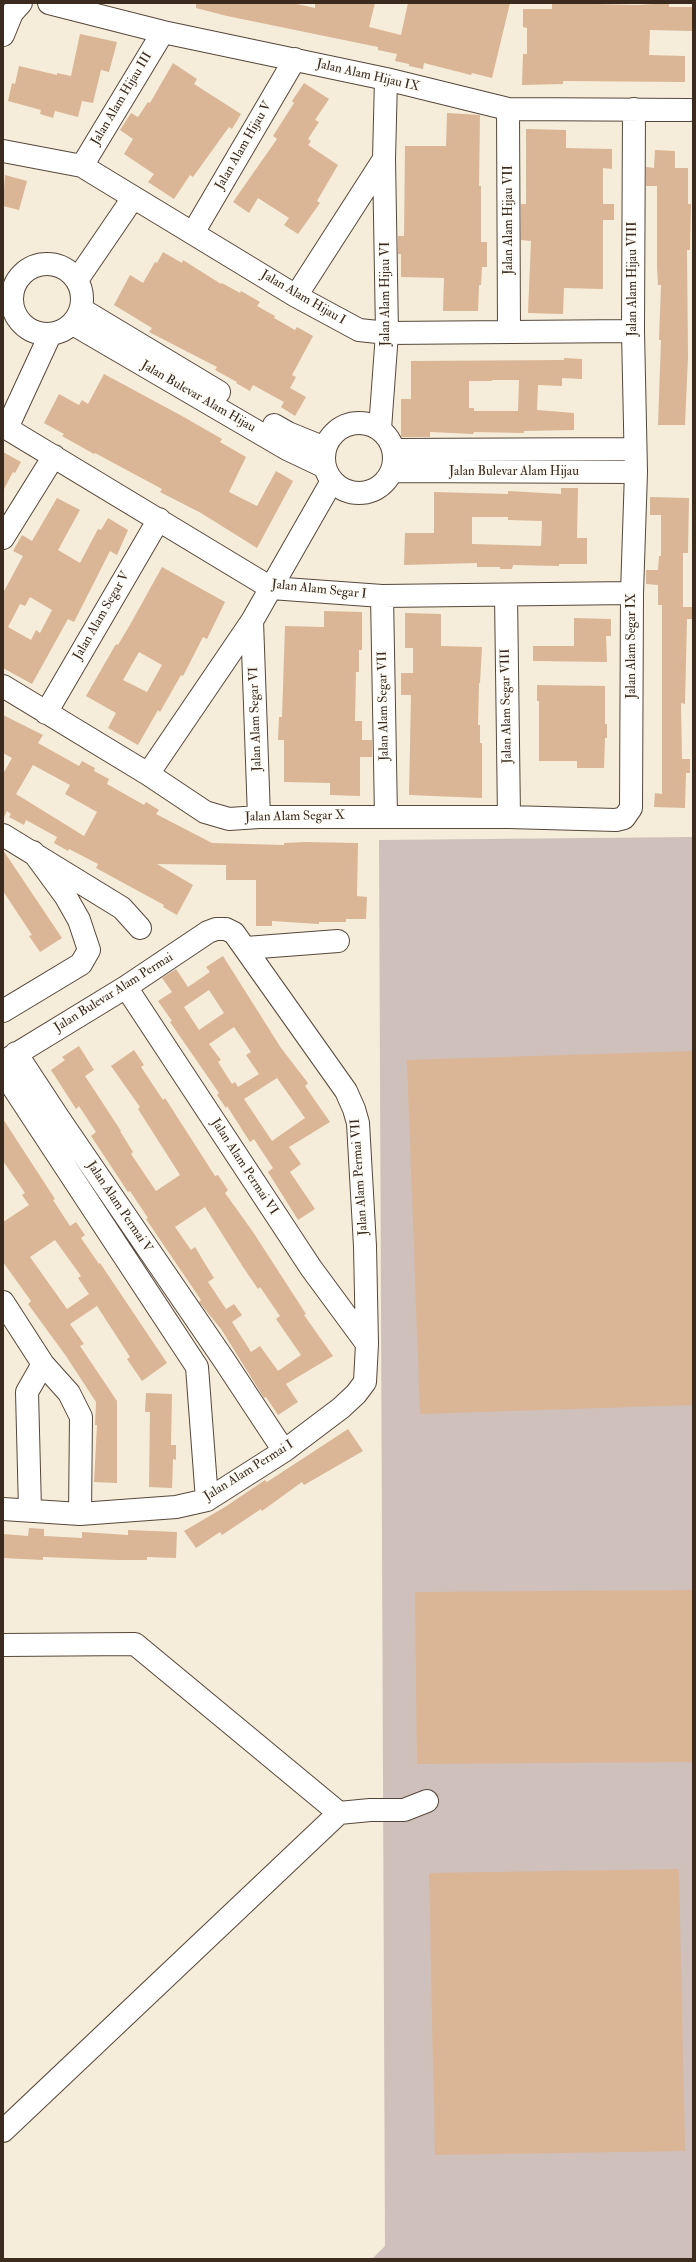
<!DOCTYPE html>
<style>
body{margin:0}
#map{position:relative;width:696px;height:2262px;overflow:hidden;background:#f5edd9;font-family:"IM FELL Double Pica",serif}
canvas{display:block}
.frame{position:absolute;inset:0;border:4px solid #3b2a1e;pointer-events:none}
</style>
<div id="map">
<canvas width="696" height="2262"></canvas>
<div class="frame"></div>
</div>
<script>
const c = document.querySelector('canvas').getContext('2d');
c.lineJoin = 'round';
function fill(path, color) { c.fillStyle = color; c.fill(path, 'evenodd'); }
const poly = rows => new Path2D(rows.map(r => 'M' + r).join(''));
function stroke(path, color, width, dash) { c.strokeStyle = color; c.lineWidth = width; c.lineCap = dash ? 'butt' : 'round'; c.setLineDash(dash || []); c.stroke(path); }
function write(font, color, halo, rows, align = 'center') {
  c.font = font + ' "IM FELL Double Pica",serif'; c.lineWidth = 3.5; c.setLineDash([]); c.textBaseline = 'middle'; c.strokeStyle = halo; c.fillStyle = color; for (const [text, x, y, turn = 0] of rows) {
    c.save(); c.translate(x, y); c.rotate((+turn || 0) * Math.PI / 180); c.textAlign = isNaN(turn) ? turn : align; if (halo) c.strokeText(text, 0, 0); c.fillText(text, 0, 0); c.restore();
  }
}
fill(poly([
 [693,837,693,2259,372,2259,385,2246,379,840]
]), '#cfc0bb');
fill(poly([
 [196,3,292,3,315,8,315,3,375,3,369,27,401,35,408,3,510,3,492,78,472,73,471,75,424,63,423,69,409,66,409,64,395,61,397,54,378,50,378,47,227,16,196,8],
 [552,3,638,5,669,3,669,7,692,7,692,31,650,30,649,55,685,56,685,82,563,81,563,84,522,85,523,54,527,54,527,28,523,27,523,9,552,9],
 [80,34,117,42,109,72,101,70,93,103,82,101,78,117,55,111,53,118,40,114,41,110,8,101,12,83,15,84,19,66,57,75,57,73,71,76],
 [173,63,197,79,194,84,241,114,232,129,229,127,193,177,190,175,174,199,148,182,154,174,124,154,133,139,120,130,131,113,138,117,148,102,150,103],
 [304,83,329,99,315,120,319,122,308,139,311,141,308,145,338,165,317,201,320,203,298,234,284,225,289,218,258,198,249,213,233,202,277,139,273,136,294,103,292,101],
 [447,113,480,115,479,186,481,186,481,242,487,242,487,267,482,267,481,285,479,285,478,311,443,311,444,278,401,277,401,254,398,254,398,236,404,236,405,146,446,146],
 [526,129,566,130,566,148,612,149,612,169,603,168,603,204,614,204,614,220,603,220,603,289,564,288,563,314,528,313,531,241,521,240,521,204,526,204],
 [655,150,675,151,675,168,688,168,688,204,691,204,690,250,687,250,688,357,685,425,658,425,661,340,659,340,661,285,658,285,657,267,657,186,646,186,646,167,654,168],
 [5,175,27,181,19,210,3,206],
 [163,252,182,263,183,260,221,284,222,283,240,293,241,291,260,302,257,306,275,316,274,318,295,330,297,327,313,336,292,375,296,377,290,388,306,397,295,416,281,407,284,402,253,385,250,391,236,383,237,382,215,370,217,367,149,332,152,328,114,305,130,275,143,283,155,262,157,263],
 [564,358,582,359,582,379,562,378,562,386,538,385,537,410,574,413,574,430,524,431,524,433,474,432,473,434,430,432,430,437,401,437,401,399,411,399,411,361,564,360],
 [492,380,519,380,518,411,474,411,474,408,469,408,469,381,492,381],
 [104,374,182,416,222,439,220,442,246,457,229,492,257,506,276,471,293,481,257,548,201,513,160,492,162,489,95,453,94,454,62,436,64,434,44,423,59,394,79,405,82,400,88,404],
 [3,452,21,462,15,473,13,472,3,491],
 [561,488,578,488,577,538,587,538,587,564,559,564,559,566,513,565,512,569,500,569,500,567,477,567,477,563,404,565,405,533,434,533,434,492,508,494,508,491,561,494],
 [472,517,508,517,508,520,542,521,541,546,472,544],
 [650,497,689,498,688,553,683,553,683,607,693,607,693,619,687,619,685,704,681,703,682,759,690,759,690,773,686,773,685,808,654,807,655,793,662,794,662,605,658,605,658,585,646,584,646,570,658,570,659,556,661,556,661,515,650,515],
 [57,498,80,510,58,550,80,563,98,529,101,530,108,518,128,530,117,555,110,551,74,622,68,619,32,684,3,668,3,593,23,556,13,551,22,535,32,541],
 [30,597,52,610,40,633,36,630,31,640,8,627,20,604,25,606],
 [162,567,225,602,207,639,203,637,183,676,181,675,160,712,158,710,138,745,108,728,116,713,86,696,116,644,118,645,131,623],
 [139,652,162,665,147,692,123,680],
 [324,611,362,612,362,650,359,650,359,672,356,672,355,721,362,721,362,740,372,740,372,757,360,757,360,796,330,795,330,783,284,782,284,740,278,740,279,717,282,717,285,626,324,627],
 [405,613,441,614,441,646,482,647,480,683,479,683,478,725,480,725,480,743,482,743,482,798,409,795,411,695,401,695,401,673,413,673,413,648,405,648],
 [574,618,611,619,611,636,606,636,607,662,533,661,533,646,574,646],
 [537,685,605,686,605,724,607,724,607,738,605,738,604,768,577,768,577,761,539,761,539,701,537,701],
 [3,715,43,735,38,743,79,766,82,761,95,768,94,771,109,779,107,784,144,805,146,802,159,810,156,814,212,843,284,845,284,843,306,842,358,843,357,896,367,897,366,919,346,919,346,922,319,922,319,924,272,921,272,926,256,926,256,880,226,880,226,865,157,864,193,885,177,915,163,907,164,905,96,868,98,864,69,849,68,851,54,843,57,837,26,820,24,825,9,817,11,814,7,811,3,819,3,774,12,758,3,753],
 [33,765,70,785,65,794,97,812,84,836,16,794],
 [3,850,62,938,40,952,29,936,32,935,3,891],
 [223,956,281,1048,308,1083,305,1086,330,1122,289,1147,301,1164,290,1172,315,1209,298,1220,268,1172,273,1168,254,1139,250,1142,227,1106,226,1108,217,1095,219,1093,170,1022,172,1021,158,1001,172,992,162,978,176,969,188,987,210,972,206,967],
 [209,990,224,1013,199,1030,184,1007],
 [234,1027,251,1052,246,1055,259,1074,238,1087,235,1082,232,1084,218,1062,221,1060,209,1044],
 [277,1078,305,1118,272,1141,244,1099],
 [79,1046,94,1070,85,1076,121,1131,120,1131,133,1152,131,1154,156,1191,180,1175,138,1109,140,1107,111,1066,134,1050,144,1065,141,1067,163,1100,165,1098,215,1176,218,1175,228,1190,225,1193,253,1232,306,1314,304,1315,333,1356,286,1384,298,1402,278,1415,266,1397,264,1398,221,1329,199,1302,201,1300,146,1219,148,1218,130,1191,128,1192,91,1136,96,1132,79,1106,76,1109,51,1070,65,1060,62,1057],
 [205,1207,243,1267,258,1289,260,1287,280,1316,276,1319,301,1355,278,1371,260,1346,251,1352,232,1322,242,1315,234,1304,226,1309,208,1282,214,1278,204,1262,195,1247,191,1250,175,1227],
 [693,1051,693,1405,420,1414,407,1060],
 [3,1119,55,1199,53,1200,70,1226,76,1222,85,1235,81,1238,99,1264,100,1263,167,1363,142,1381,127,1359,130,1357,97,1306,70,1324,84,1344,80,1346,117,1401,117,1483,94,1482,97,1425,95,1425,96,1402,66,1356,28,1304,31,1301,3,1262,3,1222,29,1205,22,1195,25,1193,3,1161],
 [55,1240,81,1276,78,1278,89,1294,67,1309,30,1257],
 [146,1393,172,1394,171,1445,176,1445,176,1460,173,1459,172,1488,149,1487,150,1412,145,1412],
 [348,1429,363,1451,304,1485,302,1482,262,1511,261,1509,222,1535,220,1532,196,1548,184,1531,225,1507,265,1480,267,1482],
 [29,1528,44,1529,44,1536,82,1538,82,1532,128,1535,128,1530,177,1532,176,1558,147,1557,147,1560,117,1560,43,1557,43,1560,3,1558,3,1534,28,1536],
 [693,1590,693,1762,417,1764,415,1592],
 [679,1869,685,2151,435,2155,429,1873]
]), '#dab596');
const minor = poly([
 [49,3,163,32,386,79,508,109,690,110],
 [3,35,12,13,21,3],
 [508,109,509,331],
 [3,151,82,166,296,296,359,330,387,333,633,331],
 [82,166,163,32],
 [193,233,295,59],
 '12 299a35 35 0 1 1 70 0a35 35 0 1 1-70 0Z',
 [77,280,133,198],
 [296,296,384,159],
 [81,309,219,392],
 [73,324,287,449,325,467],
 '324 458a35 35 0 1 1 70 0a35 35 0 1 1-70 0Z',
 [274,425,288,433,325,448],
 [3,426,271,588,382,596,632,593],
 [7,428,50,335],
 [380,429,387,333,384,159,386,79],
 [394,450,635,449],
 [392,471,636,472],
 [3,538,54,456],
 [506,595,509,817],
 [382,596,386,816],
 [252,621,259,817],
 [3,686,148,774,205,812,229,819,259,817,509,817,616,820,624,818,631,808,632,593,636,472,633,331,634,109],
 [46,713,159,519],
 [148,774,252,621,332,481],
 [3,835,122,908,140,928],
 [246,948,338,941],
 [126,987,311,1268,367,1344],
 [3,1011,81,964,89,950,79,920,66,897,33,852],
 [16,1053,58,1117,224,1360,284,1451],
 [3,1062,126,987,208,932,216,929,226,929,234,933,346,1091,354,1109,358,1123,365,1246,367,1344,365,1382,356,1394,341,1408,284,1451,207,1500,176,1507,80,1514,3,1509],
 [3,1072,197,1367,207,1500],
 [3,1302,43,1364,69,1393,81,1417,80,1514],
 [30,1510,27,1392,43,1364],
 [3,1645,135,1644,339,1813],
 [3,2131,339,1813,370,1810,404,1810,427,1801]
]);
stroke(minor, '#57473a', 24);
stroke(minor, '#fff', 22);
write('13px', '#3b2a1e', '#fdfcf7', [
 ["Jalan Alam Hijau IX",368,76,13],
 ["Jalan Alam Hijau III",122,99,-59],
 ["Jalan Alam Hijau V",244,146,-60],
 ["Jalan Alam Hijau VII",509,220,-90],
 ["Jalan Alam Hijau VIII",633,279,-90],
 ["Jalan Alam Hijau VI",386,294,-90],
 ["Jalan Alam Hijau I",303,298,30],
 ["Jalan Bulevar Alam Hijau",198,397,30],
 ["Jalan Bulevar Alam Hijau",514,472],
 ["Jalan Alam Segar I",319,590,6],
 ["Jalan Alam Segar V",102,616,-60],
 ["Jalan Alam Segar IX",632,646,-90],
 ["Jalan Alam Segar VII",384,706,-91],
 ["Jalan Alam Segar VIII",507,706,-91],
 ["Jalan Alam Segar VI",256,719,-92],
 ["Jalan Alam Segar X",295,817,-1],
 ["Jalan Bulevar Alam Permai",114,993,-32],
 ["Jalan Alam Permai VI",244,1167,57],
 ["Jalan Alam Permai VII",360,1177,-94],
 ["Jalan Alam Permai V",119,1207,56],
 ["Jalan Alam Permai I",249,1471,-32]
]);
</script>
